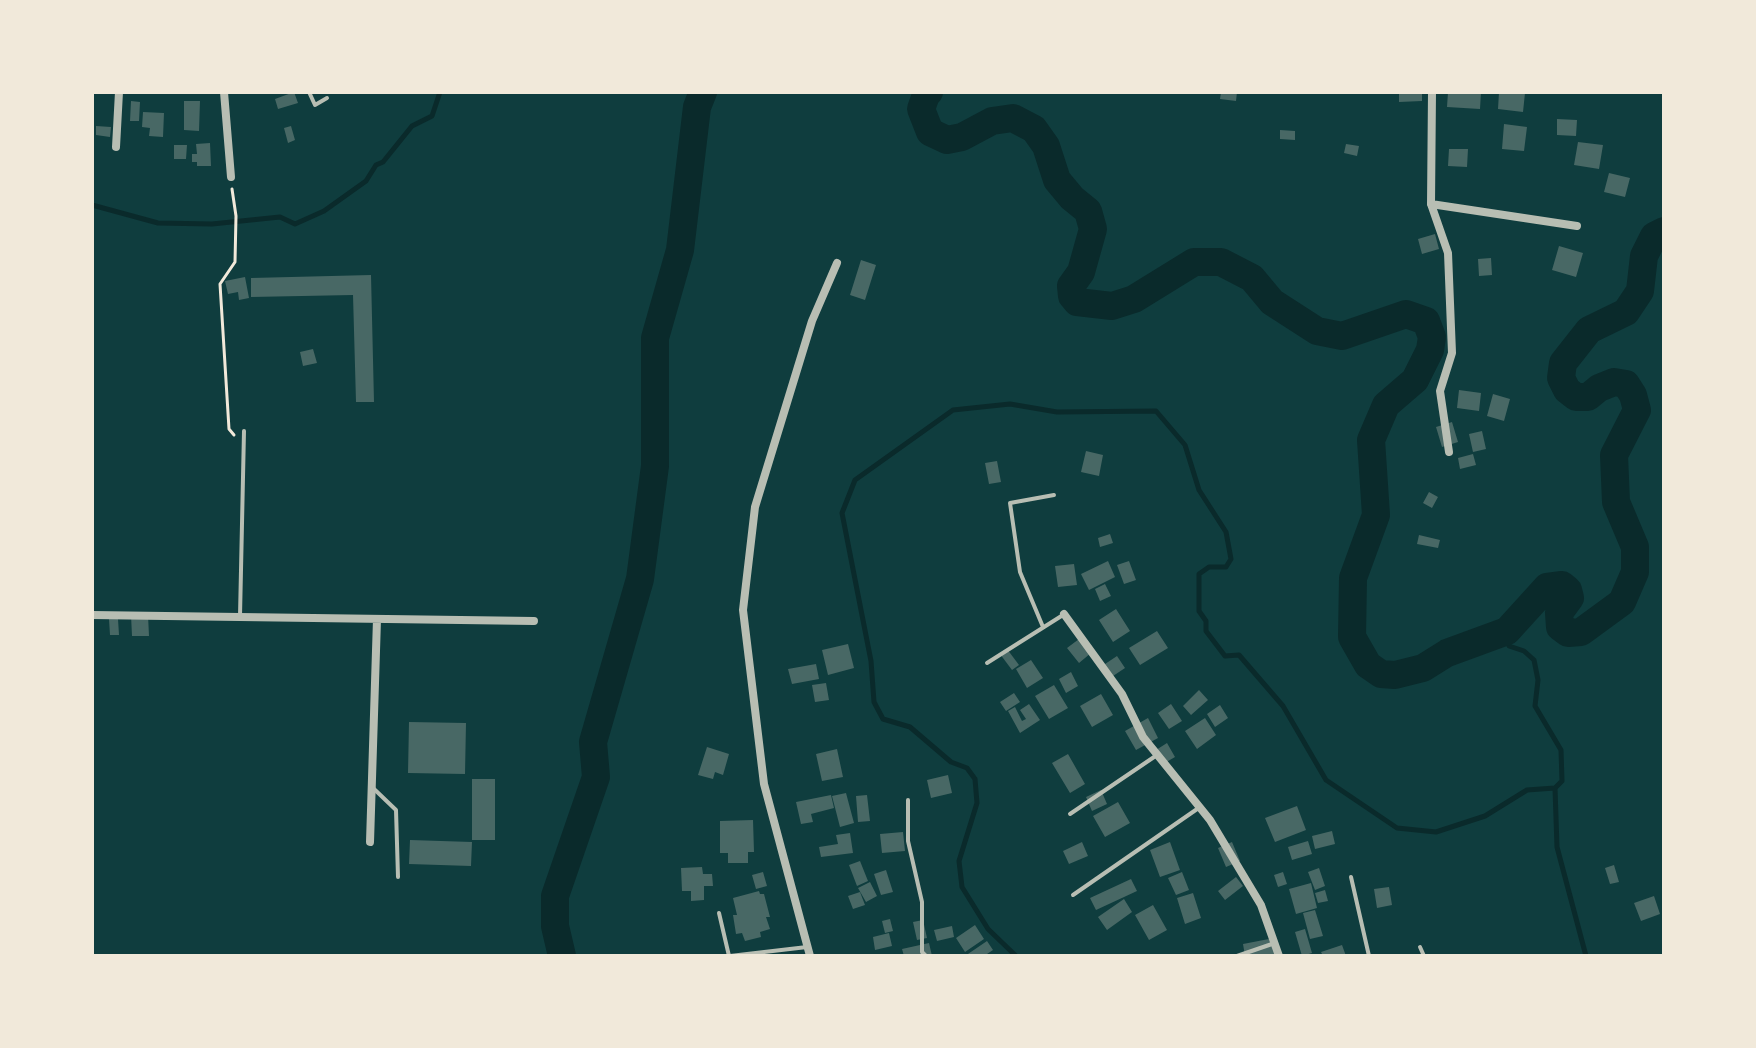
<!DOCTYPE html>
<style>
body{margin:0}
#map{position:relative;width:1756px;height:1048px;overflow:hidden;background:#0f3d3e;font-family:Ubuntu,sans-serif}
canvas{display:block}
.frame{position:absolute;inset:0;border:94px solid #f1e9da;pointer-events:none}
</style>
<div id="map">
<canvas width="1756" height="1048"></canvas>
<div class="frame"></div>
</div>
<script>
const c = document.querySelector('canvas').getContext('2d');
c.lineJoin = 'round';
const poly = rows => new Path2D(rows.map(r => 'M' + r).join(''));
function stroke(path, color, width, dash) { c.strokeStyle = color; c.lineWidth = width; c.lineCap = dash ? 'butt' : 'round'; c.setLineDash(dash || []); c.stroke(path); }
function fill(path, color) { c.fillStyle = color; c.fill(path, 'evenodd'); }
stroke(poly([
 [92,205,158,223,212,224,280,217,295,224,324,211,366,181,376,165,383,162,412,126,432,116,440,92],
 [1555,788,1557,847,1586,956],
 [1016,956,988,929,962,887,959,861,977,803,975,779,967,768,951,762,910,727,883,719,874,702,871,661,842,513,855,480,953,410,1010,404,1057,412,1156,411,1185,445,1199,490,1226,532,1231,559,1226,567,1209,567,1199,574,1199,611,1206,621,1206,631,1225,656,1239,655,1283,706,1326,780,1397,828,1436,832,1485,816,1527,790,1555,788,1562,781,1561,750,1535,706,1538,680,1534,660,1524,651,1509,646,1507,631]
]), '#0a2a2b', 5);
stroke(poly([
 [929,92,926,95,921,109,930,132,947,140,962,137,992,121,1013,118,1034,129,1046,146,1057,180,1072,198,1088,211,1093,229,1081,272,1071,286,1072,296,1077,302,1112,306,1134,299,1194,262,1221,262,1252,278,1272,302,1317,331,1342,336,1406,314,1426,321,1432,337,1430,350,1415,380,1386,405,1371,440,1376,515,1353,578,1352,637,1368,665,1381,674,1395,675,1423,668,1447,653,1507,631,1547,587,1562,585,1568,590,1570,598,1559,613,1560,627,1568,633,1581,632,1622,602,1635,572,1635,547,1616,502,1614,455,1637,410,1633,395,1626,384,1614,382,1599,388,1588,397,1576,397,1567,390,1561,378,1563,363,1589,330,1626,312,1640,291,1644,256,1654,236,1664,231],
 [562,956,555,926,555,896,596,777,593,742,640,579,655,466,655,338,680,250,697,107,703,92]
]), '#0a2a2b', 28);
fill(poly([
 [294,92,298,103,278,109,275,99],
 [1221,92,1237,92,1236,101,1220,99],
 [1399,92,1422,92,1422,101,1399,102],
 [1448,92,1481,92,1480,109,1447,107],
 [1499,92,1525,93,1523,112,1498,109],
 [131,101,140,102,139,121,130,121],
 [184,101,200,101,199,131,184,130],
 [143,112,164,113,163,137,149,136,150,128,142,127],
 [1557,119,1577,120,1576,136,1557,135],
 [1504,124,1527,127,1524,151,1502,149],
 [96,126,111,127,110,137,96,135],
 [291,126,295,140,288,143,284,128],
 [1280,130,1295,131,1295,140,1280,139],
 [1578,142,1603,145,1599,169,1574,165],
 [210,143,211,166,197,166,197,162,192,162,192,154,197,154,196,144],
 [1346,144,1359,146,1357,156,1344,153],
 [174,145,187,145,186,159,174,159],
 [1449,149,1468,149,1467,167,1448,166],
 [1609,173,1630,178,1625,197,1604,192],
 [1435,234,1439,249,1422,254,1418,239],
 [1559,246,1583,253,1576,277,1552,270],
 [1491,258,1492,275,1479,276,1478,259],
 [861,260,876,265,865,300,850,295],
 [371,275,374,402,356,402,353,295,251,297,251,278],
 [245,277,249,298,239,300,238,292,228,294,225,281],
 [313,349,317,363,303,366,300,352],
 [1459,390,1481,393,1479,411,1457,408],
 [1493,394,1510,399,1504,421,1487,416],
 [1452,422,1458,442,1442,447,1436,427],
 [1482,431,1486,449,1473,452,1469,434],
 [1086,451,1103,455,1099,476,1081,472],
 [1473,454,1476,465,1460,469,1458,458],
 [997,461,1001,482,989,484,985,463],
 [1429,492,1438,497,1432,508,1423,503],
 [1110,534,1113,543,1100,547,1098,538],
 [1419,535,1440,540,1438,548,1417,544],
 [1108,561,1115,577,1089,590,1081,574],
 [1129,561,1136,580,1124,584,1117,565],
 [1074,564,1077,585,1058,587,1055,566],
 [1105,584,1111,596,1100,601,1095,589],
 [1116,609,1130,631,1113,642,1099,620],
 [131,615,148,615,149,636,132,636],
 [109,619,118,619,119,635,110,635],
 [1157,631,1168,648,1140,665,1129,648],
 [1079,639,1091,653,1079,663,1067,648],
 [848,644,854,668,828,675,822,650],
 [1007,649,1019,665,1012,670,1000,654],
 [1117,656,1125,668,1110,678,1102,666],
 [1031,660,1043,678,1027,688,1016,669],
 [816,664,819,679,792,684,788,669],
 [1071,672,1078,686,1066,693,1059,679],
 [826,683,829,700,815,702,812,685],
 [1054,685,1068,708,1049,719,1035,696],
 [1199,690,1208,700,1191,715,1183,706],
 [1014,693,1020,702,1006,711,1000,702],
 [1101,694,1113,715,1092,727,1080,706],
 [1029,704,1040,720,1020,733,1008,711,1015,707,1022,721,1026,719,1020,710],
 [1171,704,1182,721,1169,729,1158,713],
 [1220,705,1228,718,1215,727,1207,714],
 [1148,718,1158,738,1136,750,1125,731],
 [1205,718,1216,735,1197,749,1185,731],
 [409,722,466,723,465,774,408,773],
 [1167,743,1175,757,1163,764,1156,750],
 [707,747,729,754,723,775,715,772,713,779,698,775],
 [837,749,843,777,822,781,816,754],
 [1068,754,1085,784,1070,793,1052,763],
 [948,775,952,793,931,798,927,780],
 [472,779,495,779,495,840,472,840],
 [1101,790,1107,804,1092,811,1086,797],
 [846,793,854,823,840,827,832,796],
 [831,795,834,808,811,814,813,822,801,824,796,802],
 [867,795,870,821,858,822,856,796],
 [1118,802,1130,823,1105,837,1093,816],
 [1297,806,1306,830,1275,842,1265,818],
 [753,820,754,852,748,852,748,863,728,863,728,853,720,853,720,821],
 [1332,831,1335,844,1315,849,1312,836],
 [903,832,905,851,882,853,880,834],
 [850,833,853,853,821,857,819,847,838,844,836,835],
 [410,840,472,842,471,866,409,864],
 [1308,841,1312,854,1292,860,1288,847],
 [1082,842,1088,856,1069,864,1063,851],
 [1170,842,1180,870,1160,877,1150,850],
 [1232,842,1240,861,1226,867,1218,848],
 [860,861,868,881,857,886,849,865],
 [1614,865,1619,882,1610,884,1605,868],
 [702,867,703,874,712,874,713,886,704,886,704,900,691,901,691,891,682,891,681,868],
 [1319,868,1325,886,1315,890,1308,872],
 [886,870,893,892,881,895,874,874],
 [763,872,767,886,756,889,752,875],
 [1182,872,1189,890,1176,895,1168,878],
 [1283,872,1287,884,1278,887,1274,875],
 [1236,877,1243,886,1225,900,1218,891],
 [1131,879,1137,891,1096,910,1090,898],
 [870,882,877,896,866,902,858,888],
 [1311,883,1317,908,1296,914,1289,889],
 [1389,887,1392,905,1377,908,1374,889],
 [1325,890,1328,901,1318,903,1315,893],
 [759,891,760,894,764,894,770,917,766,917,770,929,760,932,761,937,745,941,742,933,736,934,733,915,737,915,733,898],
 [860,892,865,905,853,909,848,896],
 [1193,893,1201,918,1185,924,1177,898],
 [1654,896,1660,914,1641,921,1634,903],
 [1124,899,1132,912,1107,930,1098,917],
 [1153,905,1167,930,1149,940,1135,915],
 [1315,910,1323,936,1310,939,1303,913],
 [890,919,893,931,885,933,882,921],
 [923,920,927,938,917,940,913,922],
 [975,925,984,939,965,952,956,938],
 [952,926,954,937,937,941,934,930],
 [1305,929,1312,953,1302,956,1295,932],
 [889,933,892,946,875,950,873,937],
 [1274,938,1277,955,1245,956,1243,944],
 [987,941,993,950,984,956,965,956],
 [929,943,932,956,904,956,902,949],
 [1342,945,1346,956,1323,956,1321,952]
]), '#486865');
stroke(poly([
 [232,189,236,216,235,262,220,284,229,429,234,435]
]), '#f1e9da', 3);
stroke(poly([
 [309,92,315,105,327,98],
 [240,616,244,431],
 [1043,627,1020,572,1010,503,1054,495],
 [987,663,1063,615],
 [373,788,396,810,398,877],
 [908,800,908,841,922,902,922,952,926,956],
 [1070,814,1157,755],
 [1351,877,1369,956],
 [1073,895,1200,807],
 [719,913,729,956],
 [1420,947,1424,956],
 [730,956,807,947],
 [1237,956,1272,944]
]), '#b8beb3', 4);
stroke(poly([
 [224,92,231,177],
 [1432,92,1431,204,1448,253,1452,353,1440,391,1449,452],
 [116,147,119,92],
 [1431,204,1577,226],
 [1064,614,1122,694,1143,737,1210,820,1261,905,1279,956],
 [92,615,534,621],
 [370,842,377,619],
 [810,956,764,784,743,610,755,507,812,321,837,263]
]), '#b8beb3', 8);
</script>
